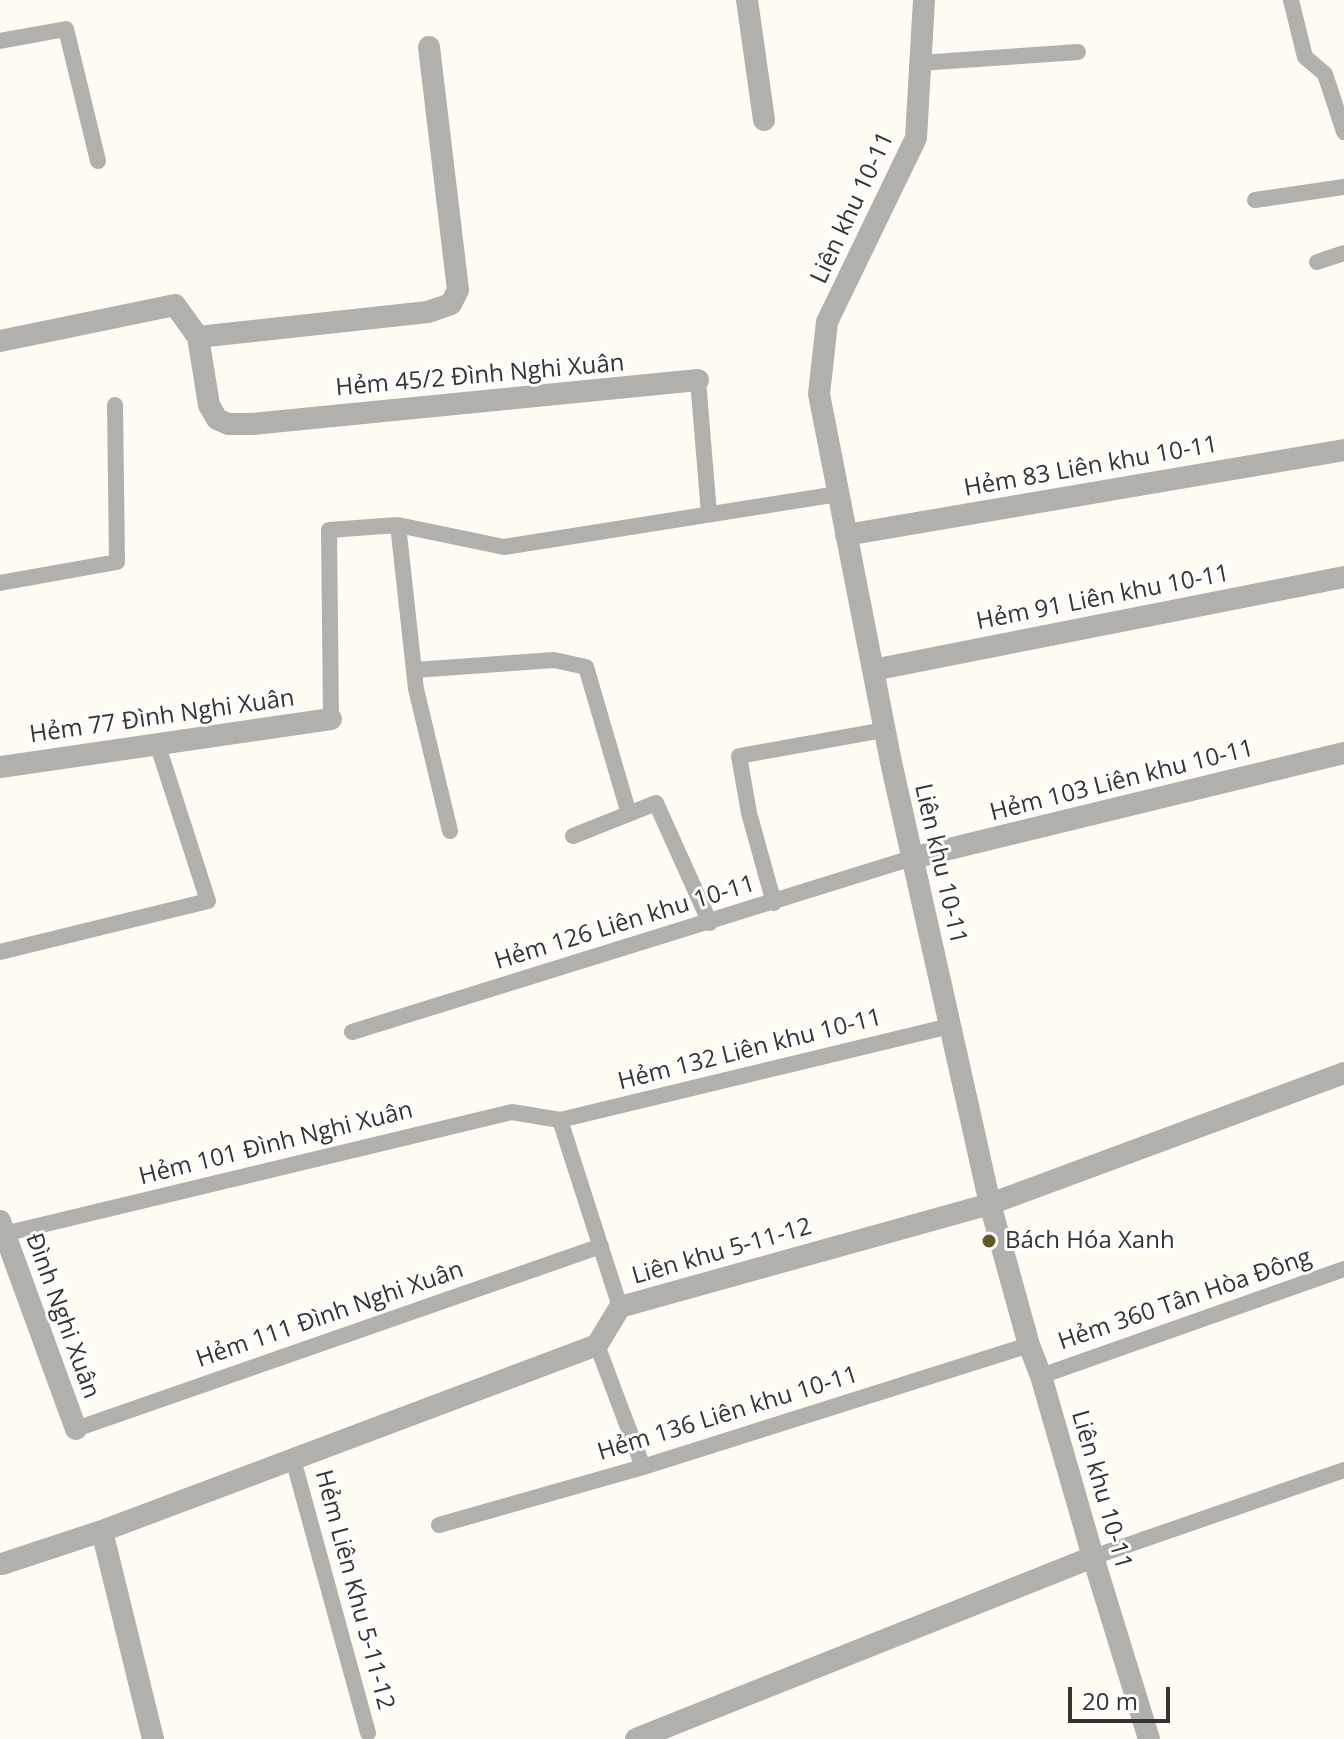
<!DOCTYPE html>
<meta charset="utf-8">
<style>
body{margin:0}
#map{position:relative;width:1344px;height:1739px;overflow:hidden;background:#fefcf3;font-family:"Open Sans",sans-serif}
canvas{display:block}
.scale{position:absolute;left:1068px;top:1687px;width:102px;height:36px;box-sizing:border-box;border:4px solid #353431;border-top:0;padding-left:10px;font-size:24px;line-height:28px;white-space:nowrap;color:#353431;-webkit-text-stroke:6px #fff;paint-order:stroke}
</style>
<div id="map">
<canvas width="1344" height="1739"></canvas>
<div class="scale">20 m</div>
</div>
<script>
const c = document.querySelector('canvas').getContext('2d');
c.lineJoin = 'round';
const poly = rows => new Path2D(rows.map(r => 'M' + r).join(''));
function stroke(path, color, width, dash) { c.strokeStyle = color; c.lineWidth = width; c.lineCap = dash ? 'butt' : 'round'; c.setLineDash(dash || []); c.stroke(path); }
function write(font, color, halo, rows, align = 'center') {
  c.font = font + ' "Open Sans",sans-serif'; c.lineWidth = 6; c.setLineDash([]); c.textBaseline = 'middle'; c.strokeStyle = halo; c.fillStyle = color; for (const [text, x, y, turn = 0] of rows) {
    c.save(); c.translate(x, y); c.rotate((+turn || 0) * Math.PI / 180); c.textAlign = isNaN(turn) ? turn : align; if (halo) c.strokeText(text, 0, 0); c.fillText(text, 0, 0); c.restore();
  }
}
stroke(poly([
 [1291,0,1305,57,1325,74,1344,132],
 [0,41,66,29,98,161],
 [920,63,1078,52],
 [1255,200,1344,187],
 [1317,262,1344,253],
 [698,380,709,514],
 [398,525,416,689,450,831],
 [0,583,117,562,115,405],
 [415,670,554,660,586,667,629,814],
 [331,719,329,530,398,525,504,547,838,494],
 [573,836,656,803,710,923],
 [774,903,749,813,739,756,884,730],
 [0,952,208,901,157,743],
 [352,1032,912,858],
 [560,1120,620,1307],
 [4,1234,512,1112,560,1120,950,1026],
 [597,1345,643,1467],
 [1041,1376,1344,1269],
 [76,1429,601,1246],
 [293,1459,368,1733],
 [439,1525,643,1467,1029,1345],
 [1093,1557,1344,1470]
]), '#b1b0ad', 16);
stroke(poly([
 [747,0,764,120],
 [924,0,916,138,827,322,819,394,891,762,990,1204,1029,1345,1041,1376,1093,1557,1149,1739],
 [198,337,209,405,217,419,228,424,252,424,698,380],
 [0,341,175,305,198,337,428,312,451,304,458,290,429,47],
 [846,535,1344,450],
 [873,670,1344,577],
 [0,767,331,719],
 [912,858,1344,753],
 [0,1221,76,1429],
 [102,1531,153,1739],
 [2,1564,102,1531,597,1345,620,1307,990,1204,1344,1073],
 [636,1739,1093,1557]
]), '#b1b0ad', 22);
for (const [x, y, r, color] of [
 [989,1241,8,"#645825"]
]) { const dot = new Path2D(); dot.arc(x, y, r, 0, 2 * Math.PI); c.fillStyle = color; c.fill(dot); stroke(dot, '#fff', 3); }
write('24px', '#353431', '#fff', [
 ["Liên khu 10-11",853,208,-65],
 ["Hẻm 45/2 Đình Nghi Xuân",480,376,-5],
 ["Hẻm 83 Liên khu 10-11",1091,467,-10],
 ["Hẻm 91 Liên khu 10-11",1103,598,-11],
 ["Hẻm 77 Đình Nghi Xuân",162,717,-8],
 ["Hẻm 103 Liên khu 10-11",1122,781,-14],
 ["Liên khu 10-11",940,864,77],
 ["Hẻm 126 Liên khu 10-11",625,923,-17],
 ["Hẻm 132 Liên khu 10-11",750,1050,-14],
 ["Hẻm 101 Đình Nghi Xuân",276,1144,-14],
 ["Liên khu 5-11-12",722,1252,-16],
 ["Hẻm 360 Tân Hòa Đông",1185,1300,-19],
 ["Hẻm 111 Đình Nghi Xuân",330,1315,-19],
 ["Đình Nghi Xuân",62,1316,70],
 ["Hẻm 136 Liên khu 10-11",728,1414,-17],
 ["Liên khu 10-11",1101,1490,74],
 ["Hẻm Liên Khu 5-11-12",354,1590,75]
]);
write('24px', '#353431', '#fff', [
 ["Bách Hóa Xanh",1005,1241]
], 'left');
</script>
